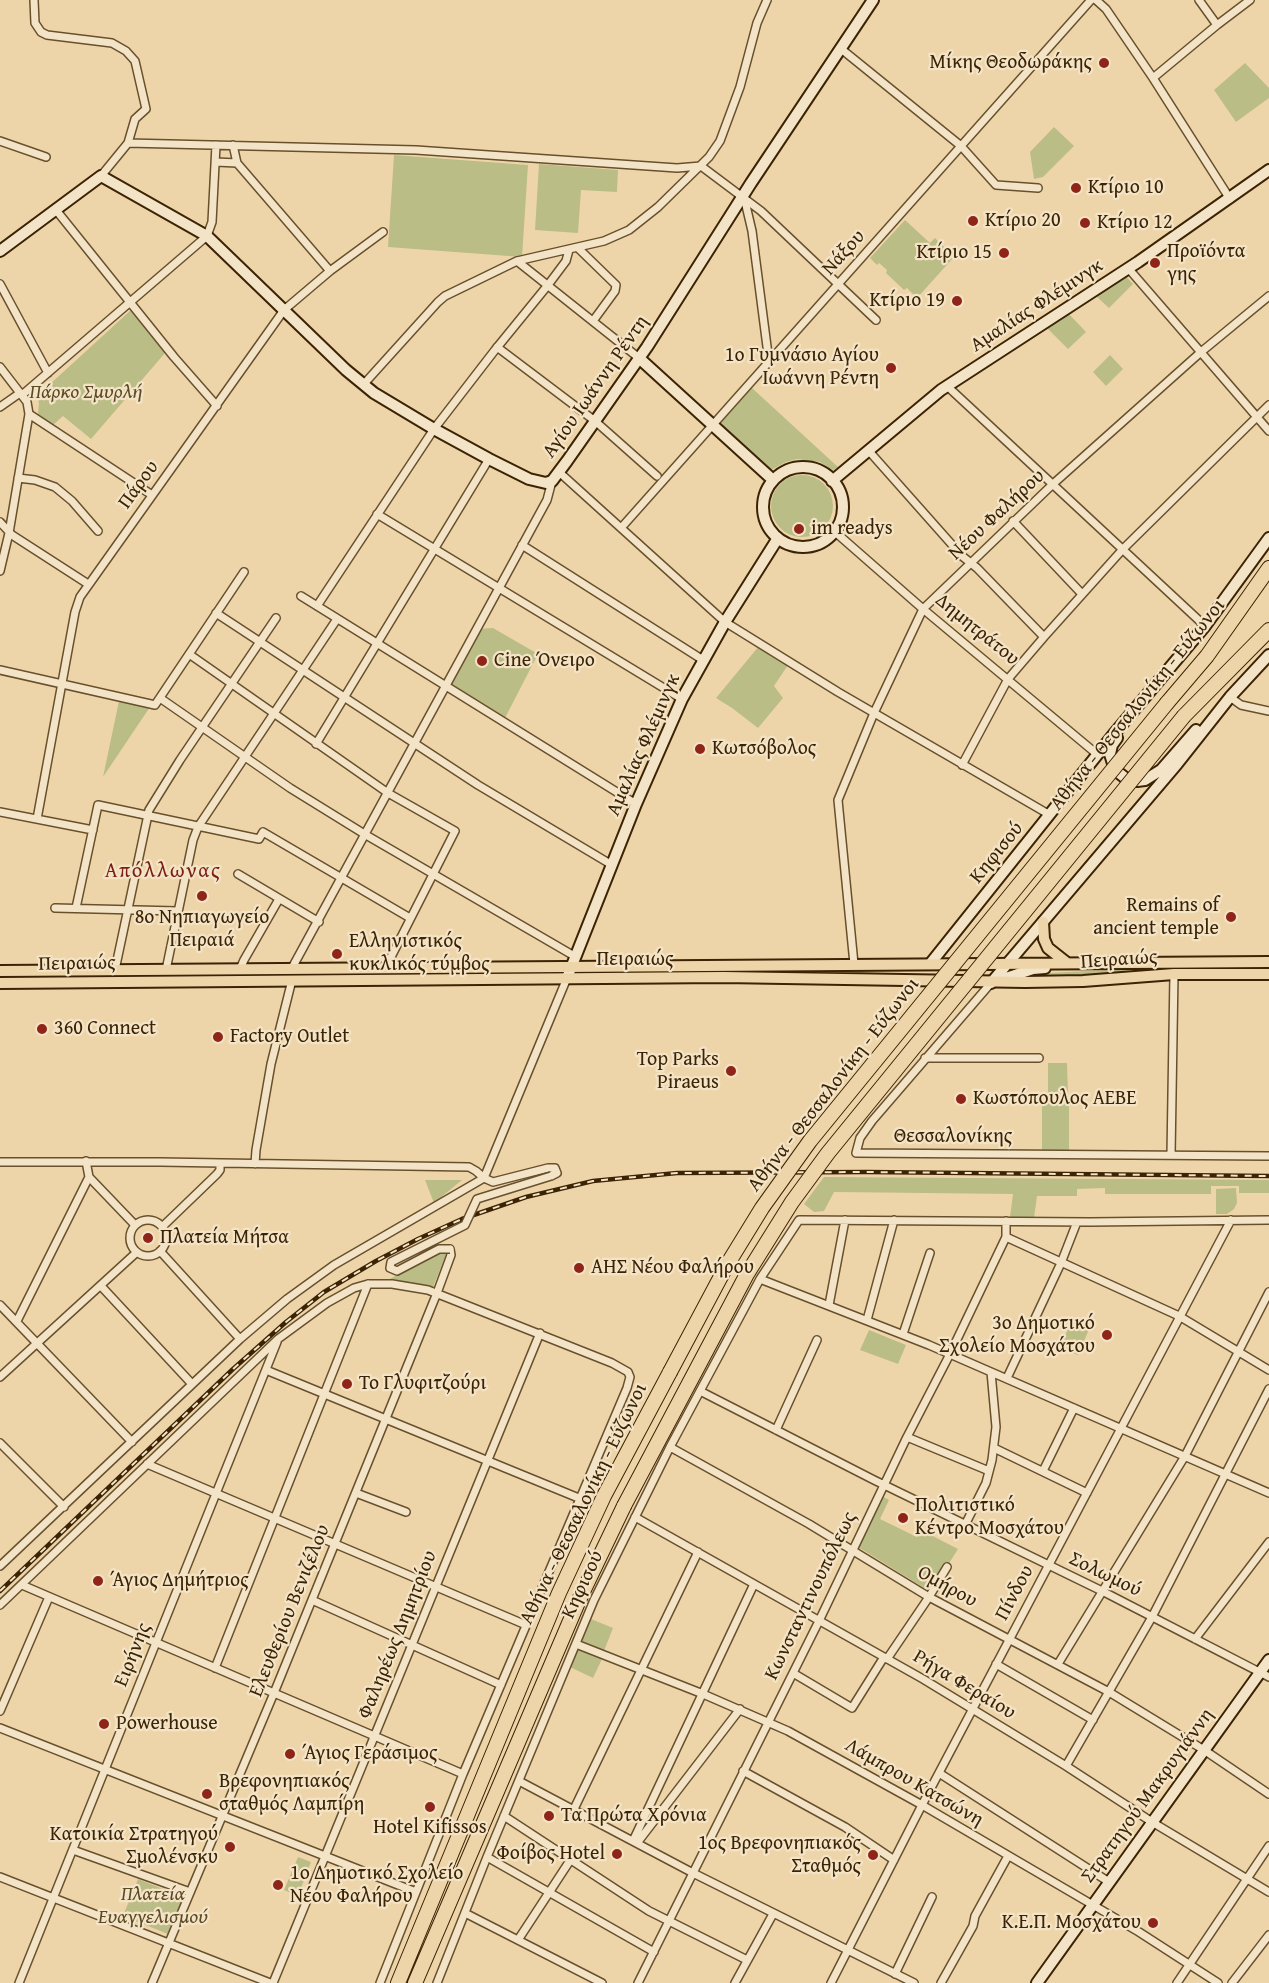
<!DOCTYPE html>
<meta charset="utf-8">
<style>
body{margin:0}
canvas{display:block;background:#eed5a9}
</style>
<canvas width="1269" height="1983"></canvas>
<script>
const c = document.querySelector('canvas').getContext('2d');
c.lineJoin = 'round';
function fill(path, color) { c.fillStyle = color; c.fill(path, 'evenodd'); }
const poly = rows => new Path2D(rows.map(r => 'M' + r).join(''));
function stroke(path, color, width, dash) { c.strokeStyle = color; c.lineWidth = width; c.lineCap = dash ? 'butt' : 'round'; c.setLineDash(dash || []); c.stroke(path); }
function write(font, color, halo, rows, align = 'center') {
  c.font = font + ' "Gentium Book Plus",serif'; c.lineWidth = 4.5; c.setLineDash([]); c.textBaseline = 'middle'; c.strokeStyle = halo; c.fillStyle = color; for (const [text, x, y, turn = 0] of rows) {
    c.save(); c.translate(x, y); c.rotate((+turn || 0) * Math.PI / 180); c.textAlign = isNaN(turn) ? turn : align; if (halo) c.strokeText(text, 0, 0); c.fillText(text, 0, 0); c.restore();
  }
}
fill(poly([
 [1245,63,1269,88,1269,98,1236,122,1214,90],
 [1054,127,1074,146,1043,177,1034,179,1030,152],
 [394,155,528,165,522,257,388,247],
 [539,164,618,170,617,192,581,190,578,233,535,230],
 [905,220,930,243,935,238,954,257,917,298,907,288,904,290,886,273,887,270,879,263,877,265,870,258],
 [1124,274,1133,284,1109,308,1096,296],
 [131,310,165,353,91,439,63,416,53,425,38,415,39,403,37,396],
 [1068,313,1086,332,1068,349,1047,328],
 [1110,355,1123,369,1106,386,1093,372],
 [752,388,838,467,833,470,820,462,797,459,786,462,771,470,719,425],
 '771 506a31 31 0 1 1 62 0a31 31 0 1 1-62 0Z',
 [493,628,538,654,505,718,450,684,479,629],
 [759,646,788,665,774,686,783,698,758,728,732,708,716,698],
 [119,701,150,707,103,777],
 [1145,968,1109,974,1041,978,1030,978,1029,974],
 [1048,1063,1067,1063,1068,1093,1048,1094],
 [1042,1095,1069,1096,1069,1150,1042,1150],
 [824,1177,1269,1180,1269,1193,1239,1193,1239,1186,1211,1186,1211,1194,1105,1194,1105,1188,1077,1189,1077,1196,1037,1196,1034,1218,1010,1217,1013,1194,834,1192,824,1211,814,1212,804,1204],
 [425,1180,462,1180,434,1203],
 [1236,1188,1237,1203,1234,1209,1227,1214,1216,1214,1216,1189],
 [443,1251,447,1252,433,1287,386,1281],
 [1072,1319,1090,1327,1078,1355,1060,1348],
 [869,1330,906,1345,898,1364,860,1350],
 [882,1496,889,1500,880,1519,917,1537,921,1530,958,1549,931,1592,858,1547],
 [591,1619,613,1628,604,1651,581,1642],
 [577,1649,602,1659,593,1678,570,1667],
 [298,1857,311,1862,298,1896,284,1890],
 [138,1879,183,1897,168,1934,123,1916]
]), '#bbbd86');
const street = poly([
 [34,0,35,23,41,32,47,35,112,43,126,51,135,61,146,109,135,119,128,143,101,176],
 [1096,0,1106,9,1153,78,1230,199],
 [1199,0,1217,25],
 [840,48,961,146,996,185,1038,188],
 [1153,78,1217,25,1250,0],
 [0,141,46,157],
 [128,143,416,150,677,168,701,166],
 [233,145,237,163,330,271],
 [216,162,237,163],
 [701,166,761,211,876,320],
 [744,197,752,231,769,362],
 [56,210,174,357,217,406],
 [578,248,616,285,615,291,593,321],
 [517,261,639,358],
 [1128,268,1269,431],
 [0,284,48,373],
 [497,347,595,421,657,476],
 [0,367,27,402,29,414,9,533,0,571],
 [363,385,438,302,445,296,517,261,604,241,629,230,658,207,709,157,720,141,740,87,757,23,767,0],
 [947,386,1205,626],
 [22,395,207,236,212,222,216,145],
 [0,407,20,393],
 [29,414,152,495],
 [868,450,962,556,977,568,1044,637],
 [559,472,725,622,838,692,1050,815],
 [18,478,35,480,55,487,72,501,98,531],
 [377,514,682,699],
 [1013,521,1082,594],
 [0,522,12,535,88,584],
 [621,528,1091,0],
 [834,531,923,609,1098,755],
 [522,545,703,660],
 [301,596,636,804],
 [317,606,434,429,495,350,548,285,566,261,569,250],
 [216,613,478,785,612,865],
 [189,654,388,793,455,831,390,959,389,968],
 [0,670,155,705,244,572],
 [1230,697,1241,705,1269,711],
 [160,698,290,788,366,835,576,957],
 [316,744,489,459],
 [962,765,1008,679,1044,637,1123,549,1269,405],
 [0,812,93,830],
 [37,819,75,612,80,597,284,310,330,271,383,232],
 [238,874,319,922],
 [55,908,177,911],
 [76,908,98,805,259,839,263,832,410,918],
 [854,964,838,800,874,713,923,609,1053,484,1201,352,1269,296],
 [292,968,547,500,552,481],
 [240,969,244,960,279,899],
 [115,970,149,810,180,760,276,618],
 [166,970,193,840,198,827,337,619],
 [991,983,872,1121,860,1138,856,1153,1269,1156],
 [925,1058,1039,1058],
 [1171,1155,1174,974],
 [0,1162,160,1162,469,1167,476,1171,484,1178,493,1182,548,1168,555,1168,557,1173,551,1176],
 [255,1164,256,1150,271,1064,292,980],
 [89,1177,135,1225],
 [484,1178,567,978],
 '130 1238a18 18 0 1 1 36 0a18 18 0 1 1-36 0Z',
 [162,1227,217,1174,220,1170,220,1163],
 [1006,1237,1179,1316,1269,1370],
 [160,1251,240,1339],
 [760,1279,929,1345,1269,1493],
 [101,1286,192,1384],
 [0,1305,132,1442],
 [829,1305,845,1220],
 [867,1320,894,1220],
 [17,1321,89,1177,86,1161],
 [903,1334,930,1253],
 [266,1370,581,1499],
 [0,1377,137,1252],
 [1007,1378,1061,1263,1077,1222],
 [700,1391,874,1480,1102,1591,1269,1677],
 [776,1430,817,1340],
 [907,1437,989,1471],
 [0,1443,64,1507],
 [670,1447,809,1524,929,1597,1109,1692,1204,1750,1269,1794],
 [994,1448,1087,1493],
 [147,1464,526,1625],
 [1043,1471,1074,1408],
 [356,1493,406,1512],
 [635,1517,923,1679,1066,1766,1152,1822,1269,1892],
 [965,1525,986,1483,992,1460,996,1427,991,1372],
 [0,1566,240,1339,287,1299,334,1265,484,1178],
 [22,1585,463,1774],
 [312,1600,501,1685],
 [0,1605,278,1339,327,1303,354,1288,368,1284,392,1284,428,1290,612,1363,628,1372,630,1377,627,1388,463,1774,380,1983],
 [1195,1639,1269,1542],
 [576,1644,703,1694,788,1731,922,1805,1139,1932,1218,1983],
 [887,1659,929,1597,947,1567],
 [996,1664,1093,1720],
 [1058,1664,1185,1456,1269,1292],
 [215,1668,368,1284],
 [793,1673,852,1708,884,1657],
 [0,1711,49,1597],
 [0,1728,416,1892],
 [1066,1766,1152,1617,1269,1389],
 [743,1771,845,1827,894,1860],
 [939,1773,1109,1882],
 [519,1781,693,1873,914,1983],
 [574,1809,698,1552],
 [504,1816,649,1911,747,1960],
 [633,1841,754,1584],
 [637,1843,740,1709],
 [73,1850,190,1892],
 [487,1857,654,1952],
 [0,1877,270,1983],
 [465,1913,602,1983],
 [518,1940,571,1859],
 [895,1974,932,1897],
 [19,1983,277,1342],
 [152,1983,274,1693,437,1293,451,1255,450,1249],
 [273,1983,540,1333],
 [437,1983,487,1857,594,1600,670,1447,760,1279,799,1220,1090,1222,1269,1220],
 [638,1983,819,1621,907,1437,950,1354,1006,1237,1006,1221],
 [735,1983,773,1914],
 [831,1983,922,1805,1231,1220],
 [941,1983,973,1926,975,1916,1008,1856],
 [1177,1983,1269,1846],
 [1232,1983,1269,1935]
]);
const secondary = poly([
 [0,251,101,176,207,236,346,370,374,393,434,429,489,459,529,479,546,483,552,481,567,461,647,347,751,183,873,0],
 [639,358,773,480],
 '763 507a40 40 0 1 1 80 0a40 40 0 1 1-80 0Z',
 [832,481,941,390,1138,262,1269,170],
 [1117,738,1112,745,1110,754,1115,770,1128,780,1137,781,1145,780,1161,770,1196,730],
 [930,964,1113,735,1205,626,1269,538],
 [567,978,636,804,682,699,725,622,778,538],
 [997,981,1033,969,1045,968],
 [991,983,1177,764,1230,697,1269,655],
 [1037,1983,1269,1660]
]);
const primary = poly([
 [1043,922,1044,939,1048,948,1067,963],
 [0,971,1269,962],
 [0,983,724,977,1025,982,1083,981,1174,974,1269,974]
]);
const highway = poly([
 [1167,703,1207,656,1269,568],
 [1184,716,1269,630],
 [398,1983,559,1593,604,1496,670,1372],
 [415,1983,579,1600,624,1506]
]);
stroke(street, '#68502d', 10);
stroke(secondary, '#3b2304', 14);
stroke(primary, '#3b2304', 14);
stroke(highway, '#3b2304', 16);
stroke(street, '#f4e4c7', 7);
stroke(secondary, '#f4e4c7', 10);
stroke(primary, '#eed5a9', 10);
stroke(highway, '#eed5a9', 14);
const rail = poly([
 [0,1591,233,1369,286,1322,324,1292,376,1261,418,1239,462,1219,526,1197,593,1181,677,1173,867,1172,1269,1176]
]);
stroke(rail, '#3b2304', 4.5);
stroke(rail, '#f4e4c7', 2, [7]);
const streetBridge = poly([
 [450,1249,439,1249,397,1271,390,1268,391,1262,465,1225,477,1199,551,1176]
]);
const highwayBridge = poly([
 [670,1372,727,1265,762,1208,810,1141,1167,703],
 [624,1506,747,1274,792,1202,828,1153,1184,716]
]);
stroke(streetBridge, '#68502d', 10, []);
stroke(highwayBridge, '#3b2304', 16, []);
stroke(streetBridge, '#f4e4c7', 7);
stroke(highwayBridge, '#eed5a9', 14);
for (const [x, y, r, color] of [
 [1104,63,6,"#8f2418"],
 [1076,188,6,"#8f2418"],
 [973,221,6,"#8f2418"],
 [1085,223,6,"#8f2418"],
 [1004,253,6,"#8f2418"],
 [1155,263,6,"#8f2418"],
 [957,301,6,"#8f2418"],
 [891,368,6,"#8f2418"],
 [799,529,6,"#8f2418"],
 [482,661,6,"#8f2418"],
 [700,749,6,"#8f2418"],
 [202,896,6,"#8f2418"],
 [1231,917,6,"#8f2418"],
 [337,954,6,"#8f2418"],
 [42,1029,6,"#8f2418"],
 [218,1037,6,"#8f2418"],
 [731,1071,6,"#8f2418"],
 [961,1099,6,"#8f2418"],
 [148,1238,6,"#8f2418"],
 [579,1268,6,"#8f2418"],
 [1107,1335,6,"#8f2418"],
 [347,1384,6,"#8f2418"],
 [903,1518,6,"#8f2418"],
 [98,1581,6,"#8f2418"],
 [104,1724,6,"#8f2418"],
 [290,1754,6,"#8f2418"],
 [207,1794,6,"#8f2418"],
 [430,1807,6,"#8f2418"],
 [549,1816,6,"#8f2418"],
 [230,1847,6,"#8f2418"],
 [617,1854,6,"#8f2418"],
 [873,1855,6,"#8f2418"],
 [278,1885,6,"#8f2418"],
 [1153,1923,6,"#8f2418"]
]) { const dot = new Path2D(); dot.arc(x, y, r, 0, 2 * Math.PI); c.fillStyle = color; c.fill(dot); stroke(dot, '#f4e4c7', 2); }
write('20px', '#3b2304', '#f4e4c7', [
 ["Μίκης Θεοδωράκης",1092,63,"right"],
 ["Κτίριο 10",1088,188],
 ["Κτίριο 20",985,221],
 ["Κτίριο 12",1097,223],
 ["Προϊόντα",1167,252],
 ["γης",1167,275],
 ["Κτίριο 15",992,253,"right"],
 ["Κτίριο 19",945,301,"right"],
 ["1ο Γυμνάσιο Αγίου",879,356,"right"],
 ["Ιωάννη Ρέντη",879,379,"right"],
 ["im readys",811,529],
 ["Cine Όνειρο",494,661],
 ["Κωτσόβολος",712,749],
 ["Remains of",1219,906,"right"],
 ["ancient temple",1219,929,"right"],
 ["8ο Νηπιαγωγείο",202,918,"center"],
 ["Πειραιά",202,941,"center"],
 ["Ελληνιστικός",349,942],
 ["κυκλικός τύμβος",349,965],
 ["360 Connect",54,1029],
 ["Factory Outlet",230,1037],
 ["Top Parks",719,1060,"right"],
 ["Piraeus",719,1083,"right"],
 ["Κωστόπουλος ΑΕΒΕ",973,1099],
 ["Πλατεία Μήτσα",160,1238],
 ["ΑΗΣ Νέου Φαλήρου",591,1268],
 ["3ο Δημοτικό",1095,1324,"right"],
 ["Σχολείο Μοσχάτου",1095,1347,"right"],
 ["Το Γλυφιτζούρι",359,1384],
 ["Πολιτιστικό",915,1506],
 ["Κέντρο Μοσχάτου",915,1529],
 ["Άγιος Δημήτριος",110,1581],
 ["Powerhouse",116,1724],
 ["Άγιος Γεράσιμος",302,1754],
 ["Bρεφονηπιακός",219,1782],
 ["σταθμός Λαμπίρη",219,1805],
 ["Τα Πρώτα Χρόνια",561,1816],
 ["Hotel Kifissos",430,1828,"center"],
 ["Κατοικία Στρατηγού",218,1835,"right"],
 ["Σμολένσκυ",218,1858,"right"],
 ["1ος Βρεφονηπιακός",861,1844,"right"],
 ["Σταθμός",861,1867,"right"],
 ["Φοίβος Hotel",605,1854,"right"],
 ["1ο Δημοτικό Σχολείο",290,1874],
 ["Νέου Φαλήρου",290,1897],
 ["Κ.Ε.Π. Μοσχάτου",1141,1923,"right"]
], 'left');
write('20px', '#3b2304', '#f4e4c7', [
 ["Νάξου",844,253,-48],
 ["Αμαλίας Φλέμινγκ",1037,306,-33],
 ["Αγίου Ιωάννη Ρέντη",596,387,-55],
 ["Πάρου",139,485,-54],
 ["Νέου Φαλήρου",997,515,-43],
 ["Δημητράτου",977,630,39],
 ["Αθήνα - Θεσσαλονίκη - Εύζωνοι",1138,705,-51],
 ["Αμαλίας Φλέμινγκ",644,745,-66],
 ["Κηφισού",997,853,-51],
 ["Πειραιώς",635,960],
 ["Πειραιώς",1119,960,-4],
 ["Πειραιώς",77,964,-1],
 ["Αθήνα - Θεσσαλονίκη - Εύζωνοι",834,1085,-52],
 ["Θεσσαλονίκης",953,1137],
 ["Αθήνα - Θεσσαλονίκη - Εύζωνοι",584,1504,-64],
 ["Σολωμού",1105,1575,26],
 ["Κηφισού",583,1585,-65],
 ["Ομήρου",947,1587,29],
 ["Πίνδου",1015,1593,-62],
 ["Κωνσταντινουπόλεως",811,1596,-64],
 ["Ελευθερίου Βενιζέλου",290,1611,-68],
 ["Φαληρέως Δημητρίου",398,1635,-68],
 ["Ειρήνης",133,1655,-68],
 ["Ρήγα Φεραίου",964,1685,31],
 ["Λάμπρου Κατσώνη",914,1783,30],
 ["Στρατηγού Μακρυγιάννη",1148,1796,-54]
]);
write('italic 20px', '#5b4a24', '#f4e4c7', [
 ["Πάρκο Σµυρλή",86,393],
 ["Πλατεία",153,1895],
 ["Ευαγγελισμού",153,1918]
]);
c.letterSpacing = '1.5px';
write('21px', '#7a1f14', '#f4e4c7', [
 ["Απόλλωνας",163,872]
]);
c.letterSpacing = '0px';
</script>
